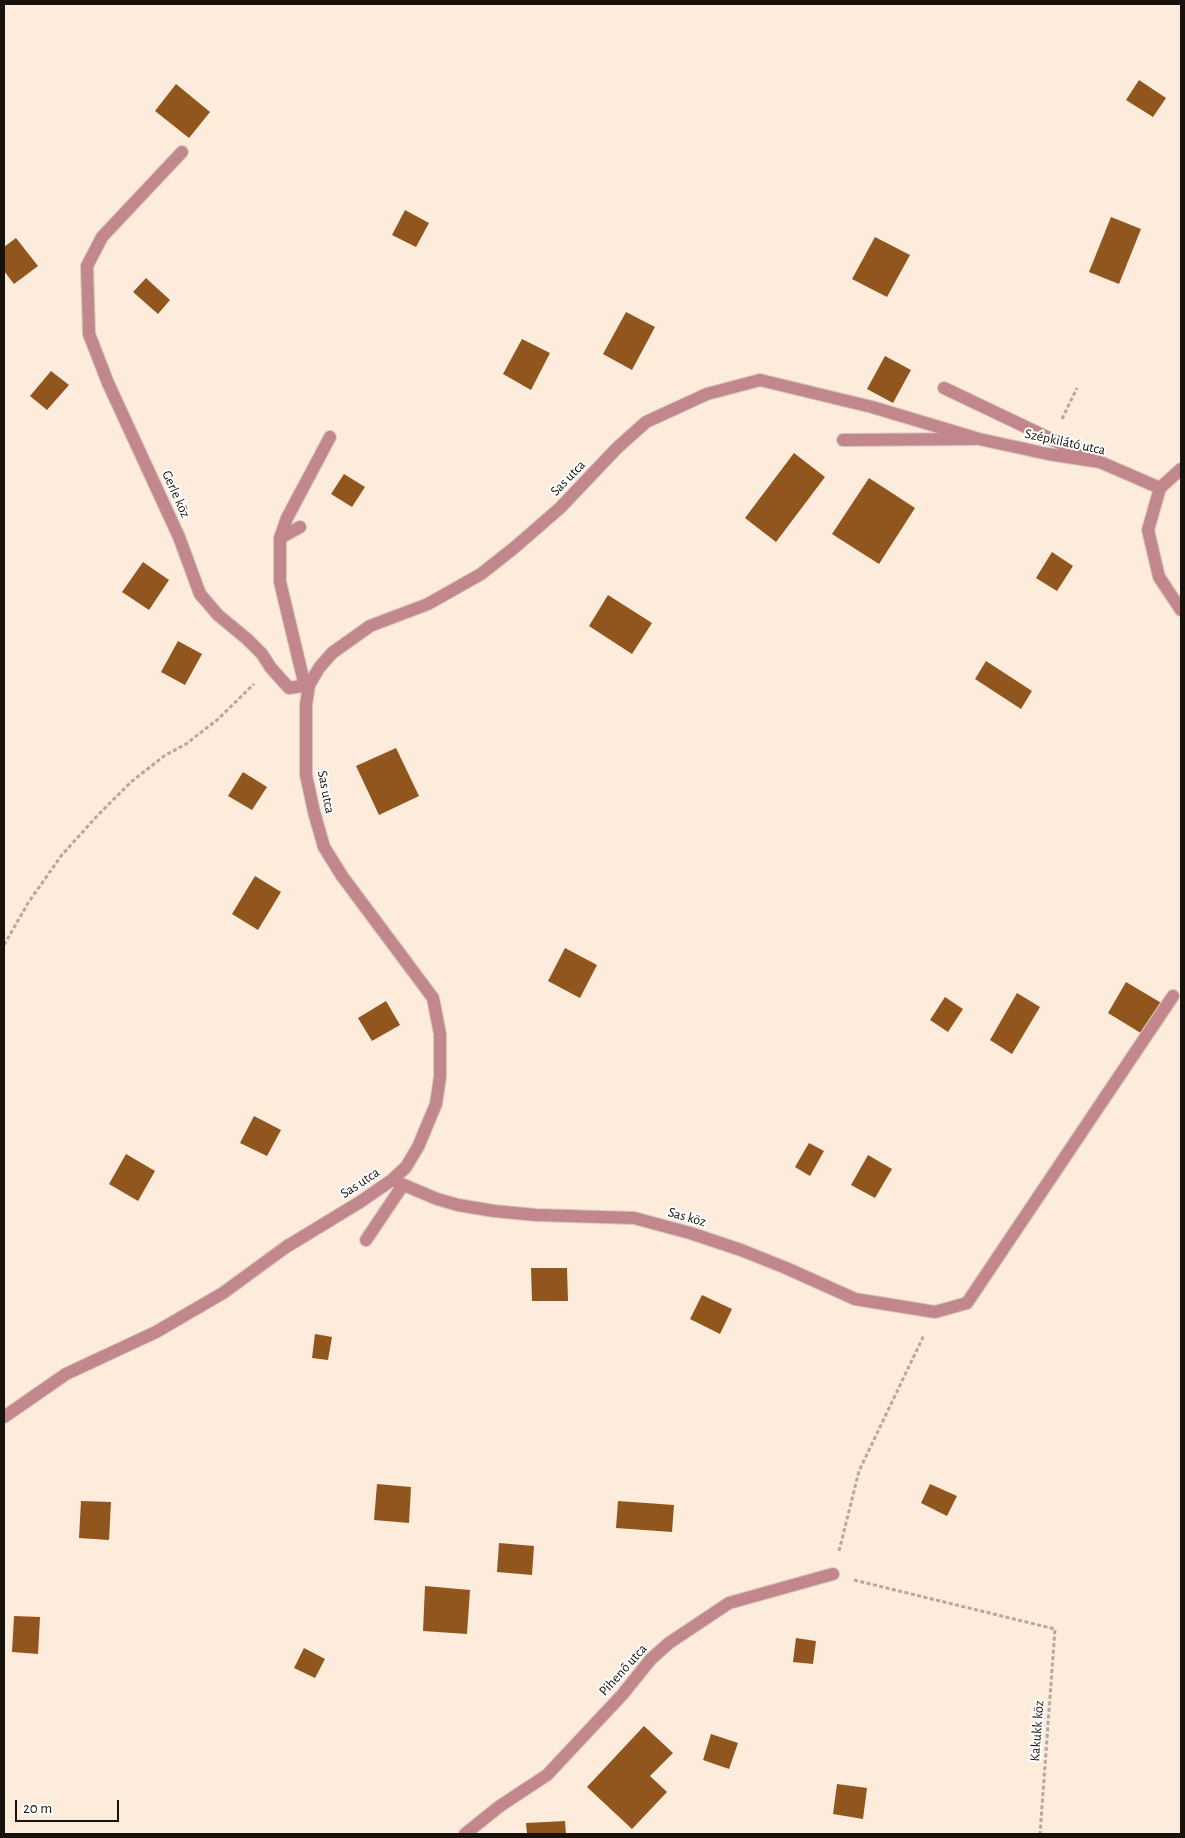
<!DOCTYPE html>
<meta charset="utf-8">
<style>
body{margin:0}
#map{position:relative;width:1185px;height:1838px;overflow:hidden;background:#fdebdc;font-family:"Alegreya Sans",sans-serif}
canvas{display:block}
.frame{position:absolute;inset:0;border:5px solid #18120d;pointer-events:none}
.scale{position:absolute;left:15px;top:1800px;width:104px;height:22px;box-sizing:border-box;border:2px solid #18120d;border-top:0;padding-left:6px;font-size:15px;line-height:18px;white-space:nowrap;color:#18120d;-webkit-text-stroke:4px #fff;paint-order:stroke}
</style>
<div id="map">
<canvas width="1185" height="1838"></canvas>
<div class="frame"></div>
<div class="scale">20 m</div>
</div>
<script>
const c = document.querySelector('canvas').getContext('2d');
c.lineJoin = 'round';
function fill(path, color) { c.fillStyle = color; c.fill(path, 'evenodd'); }
const poly = rows => new Path2D(rows.map(r => 'M' + r).join(''));
function stroke(path, color, width, dash) { c.strokeStyle = color; c.lineWidth = width; c.lineCap = dash ? 'butt' : 'round'; c.setLineDash(dash || []); c.stroke(path); }
function write(font, color, halo, rows, align = 'center') {
  c.font = font + ' "Alegreya Sans",sans-serif'; c.lineWidth = 4; c.setLineDash([]); c.textBaseline = 'middle'; c.strokeStyle = halo; c.fillStyle = color; for (const [text, x, y, turn = 0] of rows) {
    c.save(); c.translate(x, y); c.rotate((+turn || 0) * Math.PI / 180); c.textAlign = isNaN(turn) ? turn : align; if (halo) c.strokeText(text, 0, 0); c.fillText(text, 0, 0); c.restore();
  }
}
fill(poly([
 [1139,80,1166,98,1153,117,1126,100],
 [176,84,210,112,189,138,155,111],
 [405,210,429,223,416,247,392,235],
 [1111,217,1141,229,1119,284,1089,272],
 [875,237,910,255,887,297,852,279],
 [16,238,38,266,14,284,4,271,4,247],
 [146,278,170,300,158,314,133,292],
 [626,312,655,327,632,370,603,354],
 [522,339,550,353,531,390,503,374],
 [885,356,911,370,893,403,867,389],
 [51,371,69,385,47,410,30,396],
 [794,453,825,477,776,542,745,518],
 [344,474,365,487,352,507,331,494],
 [869,478,915,508,879,564,832,534],
 [1052,552,1073,566,1057,591,1036,578],
 [143,562,169,580,149,610,122,592],
 [608,595,652,623,632,654,589,626],
 [178,641,202,654,185,685,161,672],
 [986,661,1032,691,1021,709,975,679],
 [396,748,419,796,379,815,356,766],
 [243,772,267,787,252,810,228,796],
 [255,876,281,892,258,930,232,914],
 [565,948,597,965,580,998,548,981],
 [1126,982,1163,1004,1144,1035,1108,1013],
 [1017,993,1040,1007,1012,1054,990,1040],
 [945,997,963,1009,948,1032,930,1020],
 [386,1001,400,1025,372,1041,358,1018],
 [254,1116,281,1130,267,1156,240,1143],
 [809,1143,824,1151,810,1176,795,1167],
 [126,1154,155,1171,138,1201,109,1184],
 [868,1155,892,1169,875,1198,851,1185],
 [531,1268,567,1268,568,1301,532,1301],
 [702,1295,732,1309,720,1334,690,1319],
 [315,1334,332,1337,328,1360,312,1358],
 [377,1484,411,1487,409,1523,374,1520],
 [930,1484,957,1496,947,1516,921,1503],
 [81,1501,111,1502,109,1540,79,1538],
 [618,1501,674,1505,672,1532,616,1528],
 [499,1543,534,1546,532,1575,497,1572],
 [425,1586,470,1590,467,1634,423,1631],
 [14,1616,40,1617,38,1654,12,1652],
 [796,1638,816,1641,813,1664,793,1662],
 [304,1648,325,1659,315,1678,294,1668],
 [644,1726,673,1753,650,1776,667,1792,632,1829,587,1787],
 [711,1734,738,1743,729,1769,703,1760],
 [837,1784,867,1788,863,1819,833,1814],
 [565,1821,566,1834,527,1834,526,1823]
]), '#90561e');
const lane = poly([
 [87,266,102,237,182,152],
 [944,388,1093,459],
 [843,440,974,439],
 [280,538,300,527],
 [309,685,303,678,280,582,280,538,287,518,330,437],
 [366,1240,403,1185],
 [967,1303,1173,996]
]);
const street = poly([
 [87,266,89,334,108,383,179,537,200,594,218,615,247,639,262,654,271,668,289,688,309,685],
 [1160,488,1148,530,1159,577,1181,610],
 [1160,488,1181,469],
 [392,1180,437,1199,458,1205,494,1211,536,1215,634,1218,690,1233,741,1250,786,1268,855,1299,935,1312,967,1303],
 [4,1417,66,1374,156,1332,223,1293,286,1247,360,1202,392,1180,406,1167,418,1147,436,1104,440,1077,440,1034,433,998,342,876,324,847,314,812,306,775,306,705,309,685,319,668,332,653,370,626,428,604,481,574,514,548,560,508,617,448,646,422,707,394,760,380,872,407,979,439,1048,454,1100,462,1160,488],
 [465,1834,500,1806,547,1775,622,1695,651,1659,669,1643,729,1603,833,1574]
]);
stroke(lane, '#d8c8bb', 14);
stroke(street, '#d8c8bb', 14);
stroke(poly([
 [1062,419,1077,388],
 [4,945,28,903,61,856,96,817,131,782,164,756,186,744,217,720,254,684],
 [839,1551,859,1471,924,1335],
 [854,1580,1055,1629,1040,1834]
]), '#b6a89c', 3, [4, 2.5]);
stroke(lane, '#c2878c', 12);
stroke(street, '#c2878c', 12);
write('14px', '#18120d', '#fff', [
 ["Szépkilátó utca",1065,442,12],
 ["Sas utca",568,478,-46],
 ["Gerle köz",176,494,66],
 ["Sas utca",326,792,79],
 ["Sas utca",360,1183,-34],
 ["Sas köz",687,1217,16],
 ["Pihenő utca",623,1670,-48],
 ["Kakukk köz",1037,1731,-86]
]);
</script>
